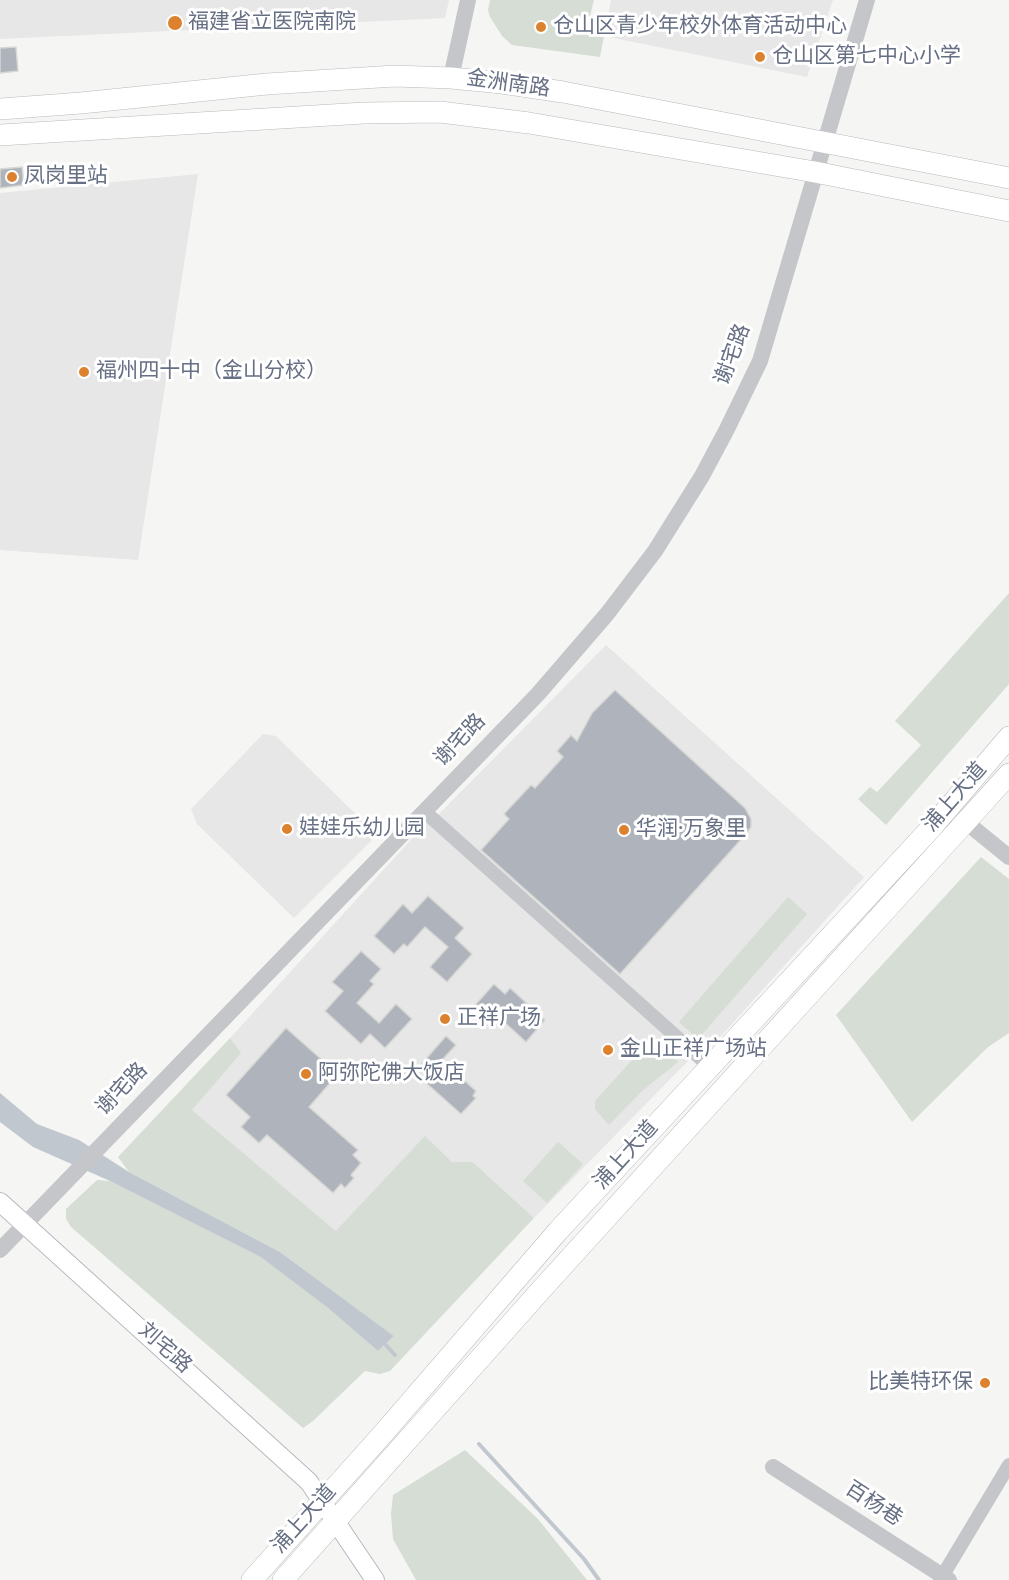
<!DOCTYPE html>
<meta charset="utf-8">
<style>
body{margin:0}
canvas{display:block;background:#f5f6f3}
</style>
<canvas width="1009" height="1580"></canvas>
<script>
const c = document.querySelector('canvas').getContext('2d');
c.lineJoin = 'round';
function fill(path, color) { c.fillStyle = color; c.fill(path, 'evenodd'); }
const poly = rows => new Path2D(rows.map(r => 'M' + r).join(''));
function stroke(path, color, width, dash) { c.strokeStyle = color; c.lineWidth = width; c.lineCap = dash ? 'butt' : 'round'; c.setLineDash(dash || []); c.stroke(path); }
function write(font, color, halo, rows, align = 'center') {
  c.font = font + ' "Source Sans 3","Noto Sans SC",sans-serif'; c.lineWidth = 6; c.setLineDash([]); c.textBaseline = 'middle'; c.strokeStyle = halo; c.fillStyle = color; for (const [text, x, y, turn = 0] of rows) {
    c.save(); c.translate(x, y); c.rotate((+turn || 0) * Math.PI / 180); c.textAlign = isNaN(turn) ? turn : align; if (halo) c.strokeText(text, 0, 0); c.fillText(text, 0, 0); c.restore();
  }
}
fill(poly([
 [0,0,449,0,445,18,0,39],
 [611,0,833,0,807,77,604,36],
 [198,174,138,560,0,550,0,193],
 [606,645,864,877,704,1055,436,817],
 [263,734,276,736,377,835,294,918,197,824,191,809],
 [428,821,691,1058,534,1218,478,1167,465,1162,452,1162,425,1137,337,1232,192,1110,240,1053,230,1038]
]), '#e6e7e6');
fill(poly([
 [490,0,594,0,586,32,604,36,600,57,512,45,502,36,490,17,488,10],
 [1009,593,1009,684,886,825,858,799,870,787,877,792,921,745,895,721],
 [981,857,1009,879,1009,1033,988,1047,912,1122,836,1015],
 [788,897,807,914,698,1039,679,1022],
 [230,1038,241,1053,192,1110,336,1231,425,1136,452,1162,472,1162,478,1167,534,1218,390,1371,380,1374,365,1371,313,1421,303,1428,71,1227,66,1219,66,1209,97,1180,110,1181,261,1256,328,1308,378,1351,394,1336,280,1252,129,1172,118,1157],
 [654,1043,678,1062,642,1091,609,1125,595,1109,595,1101,644,1047],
 [558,1142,583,1164,547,1203,523,1181],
 [465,1450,538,1519,587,1580,416,1580,393,1539,391,1514,393,1495]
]), '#d5ddd4');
fill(poly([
 [0,1093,37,1124,79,1140,129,1172,280,1252,394,1336,378,1351,328,1308,261,1257,110,1181,33,1147,0,1122]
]), '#c1c7cf');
stroke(poly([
 [385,1344,395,1355],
 [479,1444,584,1559,599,1580]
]), '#c1c7cf', 4);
const building = poly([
 [16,47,18,71,0,73,0,48,16,47],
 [22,167,24,185,0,188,0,169,22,167],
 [615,690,745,808,751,819,751,827,746,834,620,974,481,850,509,819,504,814,531,785,535,788,563,757,557,751,571,735,577,741,592,713,615,690],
 [428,896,464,928,455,938,472,954,447,982,430,967,448,947,425,927,407,947,404,944,394,954,374,936,403,904,412,913,428,896],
 [361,951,381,969,370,981,374,984,357,1003,379,1023,396,1004,412,1019,385,1048,370,1034,361,1044,325,1011,343,991,332,982,361,951],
 [494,984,505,994,510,988,545,1020,526,1042,490,1009,478,1022,468,1013,494,984],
 [286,1028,338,1074,309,1107,358,1150,353,1155,361,1163,351,1175,354,1178,345,1188,341,1184,333,1193,267,1135,259,1143,241,1127,250,1117,226,1095,286,1028],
 [446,1036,456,1045,442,1060,476,1091,473,1096,476,1098,461,1114,425,1082,429,1078,418,1068,446,1036]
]);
fill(building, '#afb3bb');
stroke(building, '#d7d8d5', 1.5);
const secondary = poly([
 [0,1202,309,1482,375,1580]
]);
const primary = poly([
 [0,109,81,103,267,84,395,76,451,78,502,83,563,92,1009,178],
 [0,135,364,113,440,112,529,123,815,172,1009,211],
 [252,1580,381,1436,558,1231,932,827,1009,737],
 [283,1580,541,1290,1009,774]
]);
stroke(secondary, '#b6b8be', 20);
stroke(primary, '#b7b9be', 22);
stroke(poly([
 [424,811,709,1066],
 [940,1580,1009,1465]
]), '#c4c6ca', 14);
stroke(poly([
 [451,78,468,0],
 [956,814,1009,857],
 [0,1250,538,694,607,614,655,551,702,476,727,429,760,361,867,0],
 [773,1467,949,1580]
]), '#c4c6ca', 16);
stroke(secondary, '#fff', 18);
stroke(primary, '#fff', 21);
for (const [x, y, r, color] of [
 [175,23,8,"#dc812d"],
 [541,27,6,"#dc812d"],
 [760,57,6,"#dc812d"],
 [12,177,6,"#dc812d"],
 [84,372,6,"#dc812d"],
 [287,829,6,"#dc812d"],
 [624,830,6,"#dc812d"],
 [445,1019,6,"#dc812d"],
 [608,1050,6,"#dc812d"],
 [306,1074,6,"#dc812d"],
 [985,1383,6,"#dc812d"]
]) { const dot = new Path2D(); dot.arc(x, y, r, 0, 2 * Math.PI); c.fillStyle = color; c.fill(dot); stroke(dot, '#fff', 2); }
write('21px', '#666f83', '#fff', [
 ["福建省立医院南院",188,23],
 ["仓山区青少年校外体育活动中心",553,27],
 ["仓山区第七中心小学",772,57],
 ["凤岗里站",24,177],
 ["福州四十中（金山分校）",96,372],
 ["娃娃乐幼儿园",299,829],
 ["华润·万象里",636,830],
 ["正祥广场",457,1019],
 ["金山正祥广场站",620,1050],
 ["阿弥陀佛大饭店",318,1074],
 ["比美特环保",973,1383,"right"]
], 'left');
write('21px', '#666f83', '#fff', [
 ["金洲南路",508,85,8],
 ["谢宅路",734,355,-69],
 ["谢宅路",461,741,-46],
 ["浦上大道",956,798,-49],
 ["谢宅路",123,1090,-46],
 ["浦上大道",627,1156,-48],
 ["刘宅路",164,1349,42],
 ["百杨巷",873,1505,33],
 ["浦上大道",305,1520,-48]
]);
</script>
